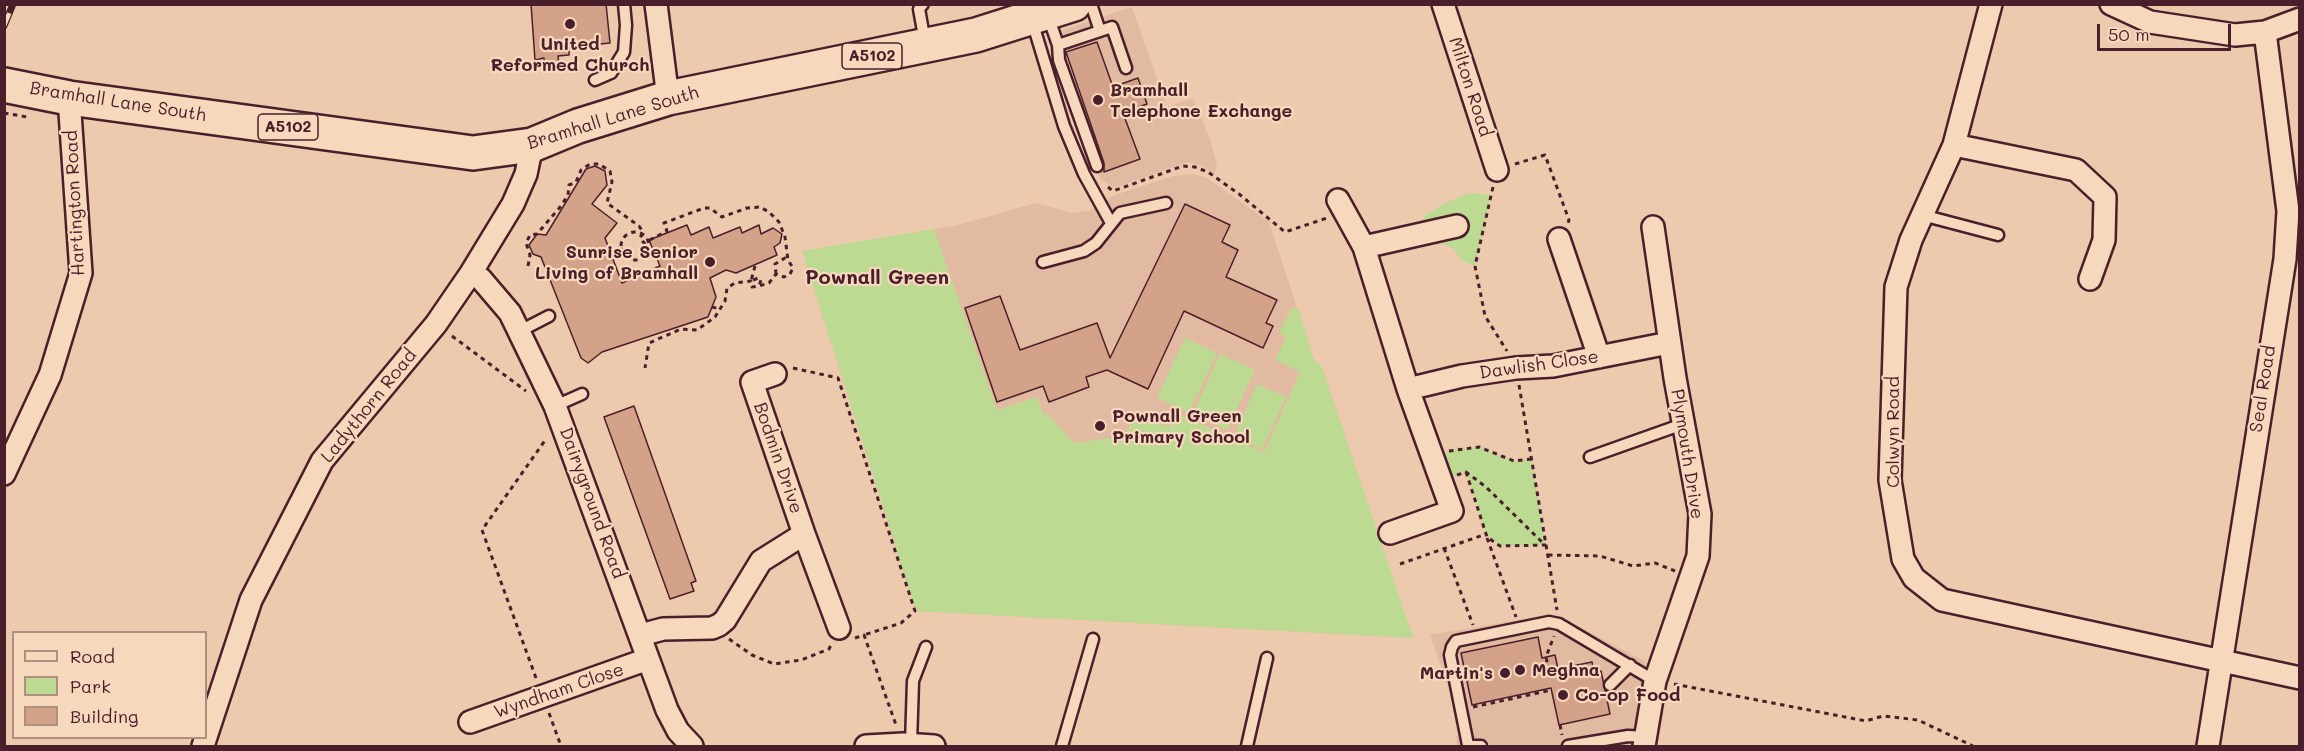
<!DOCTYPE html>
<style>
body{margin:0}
#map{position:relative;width:2304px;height:751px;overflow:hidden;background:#edc9ae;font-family:Mali,sans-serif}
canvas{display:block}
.frame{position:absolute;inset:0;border:6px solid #4a1f2b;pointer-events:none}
.legend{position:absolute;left:12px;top:631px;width:195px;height:108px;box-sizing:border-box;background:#f6d8bc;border:2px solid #b18e82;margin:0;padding:8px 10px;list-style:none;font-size:18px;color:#4a1f2b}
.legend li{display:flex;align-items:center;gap:12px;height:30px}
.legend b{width:30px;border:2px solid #b18e82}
.scale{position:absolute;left:2097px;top:24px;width:134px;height:27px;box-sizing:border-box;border:3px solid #4a1f2b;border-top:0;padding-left:8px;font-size:18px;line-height:21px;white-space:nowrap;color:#4a1f2b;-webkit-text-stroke:4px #f6d8bc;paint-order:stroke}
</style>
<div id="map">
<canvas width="2304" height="751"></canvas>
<div class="frame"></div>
<ul class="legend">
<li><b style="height:8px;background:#f6d8bc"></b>Road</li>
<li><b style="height:16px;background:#bdda92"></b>Park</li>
<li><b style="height:16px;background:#d3a288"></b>Building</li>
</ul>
<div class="scale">50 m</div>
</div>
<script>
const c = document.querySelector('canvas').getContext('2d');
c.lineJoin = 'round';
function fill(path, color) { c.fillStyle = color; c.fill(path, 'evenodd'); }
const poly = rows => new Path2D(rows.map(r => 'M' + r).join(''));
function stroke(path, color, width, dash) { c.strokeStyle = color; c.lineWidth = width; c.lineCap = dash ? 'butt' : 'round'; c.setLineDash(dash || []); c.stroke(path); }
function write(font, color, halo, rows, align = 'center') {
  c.font = font + ' Mali,sans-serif'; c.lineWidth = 4.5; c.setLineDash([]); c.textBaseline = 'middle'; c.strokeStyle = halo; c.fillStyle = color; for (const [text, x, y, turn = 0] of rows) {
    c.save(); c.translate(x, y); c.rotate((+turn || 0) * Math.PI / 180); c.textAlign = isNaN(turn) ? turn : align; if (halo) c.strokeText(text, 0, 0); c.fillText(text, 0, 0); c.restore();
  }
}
fill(poly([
 [1132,7,1167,107,1193,98,1210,139,1217,165,1214,175,1204,167,1188,162,1113,188,1100,178,1090,159,1048,35],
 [1195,174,1207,178,1269,222,1314,360,1322,367,1413,638,916,611,802,251,954,226,1036,203,1072,213,1088,211,1115,195,1173,176],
 [1546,615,1560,617,1646,662,1634,746,1457,746,1456,737,1461,735,1452,687,1448,687,1430,635]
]), '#e2baa1');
fill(poly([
 [1469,193,1491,195,1475,266,1461,260,1454,249,1422,234,1424,216,1443,204],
 [934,229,997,410,1037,397,1044,415,1048,414,1074,443,1126,436,1135,412,1169,428,1176,413,1264,452,1300,372,1275,360,1286,337,1279,333,1291,309,1298,307,1314,360,1322,367,1413,638,916,611,802,251],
 [1185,338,1217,353,1189,413,1157,398],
 [1220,354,1255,370,1227,430,1193,414],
 [1257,384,1286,397,1262,449,1234,436],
 [1479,447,1514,461,1531,459,1546,545,1500,546,1486,534,1466,473,1441,479,1433,456,1457,449]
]), '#bdda92');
const building = poly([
 [531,4,606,4,610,43,569,47,569,55,558,56,559,64,545,66,544,58,535,60,531,4],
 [1097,42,1113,87,1138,78,1147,104,1123,113,1140,159,1104,172,1104,163,1066,52,1097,42],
 [595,166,605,171,607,185,592,204,617,223,605,238,622,283,660,266,649,240,687,225,691,235,709,227,713,238,740,227,742,233,759,225,761,234,773,228,782,234,780,243,774,247,777,255,736,273,726,270,710,278,716,297,708,317,602,352,588,363,581,358,541,257,533,254,529,245,537,234,546,235,586,169,595,166],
 [1185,204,1230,225,1222,242,1238,250,1226,277,1277,300,1266,323,1273,326,1263,348,1184,311,1148,389,1107,370,1086,377,1089,387,1049,402,1043,386,997,402,965,308,1000,296,1020,350,1097,323,1110,358,1185,204],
 [634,406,696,581,691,583,694,591,670,599,604,417,634,406],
 [1538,637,1542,658,1555,655,1558,669,1592,662,1594,673,1601,671,1610,714,1559,725,1551,688,1472,705,1461,653,1538,637]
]);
fill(building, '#d3a288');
stroke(building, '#4a1f2b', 1.5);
const service = poly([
 [923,4,919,9,925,42],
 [1091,4,1100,31],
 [1048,16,1058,45,1112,27,1126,68],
 [1032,21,1064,126,1084,174,1111,223],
 [1058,45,1059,60,1097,166],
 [595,80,611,73,624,52,626,25,624,4],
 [1922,215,1998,235],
 [1043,262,1084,251,1096,243,1120,213,1166,203],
 [520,331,549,316],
 [555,406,582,394],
 [1590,457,1683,424],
 [1610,685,1630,665],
 [911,744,913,681,926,647],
 [1468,745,1450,655,1452,647,1456,641,1549,622,1559,624,1655,681],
 [1062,746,1093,639],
 [1247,746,1267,658],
 [1468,746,1481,746],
 [1568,746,1628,736,1646,737]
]);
const minor = poly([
 [656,4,668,98],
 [1443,4,1497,170],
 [1991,4,1954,145,1911,240,1896,287,1890,480,1903,559,1914,578,1942,600,2300,678],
 [2111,4,2150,22,2235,35,2265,32,2300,19],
 [1954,145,2076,170,2105,197,2104,240,2090,279],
 [1338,200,1364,247,1408,389],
 [1559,239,1599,357],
 [1364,247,1457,226],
 [471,273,481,279,510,313,555,406,667,710,678,731,692,746],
 [775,374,752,382,804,534],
 [4,474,50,375,81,273,69,98],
 [1390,533,1452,511,1408,389,1462,376,1516,368,1553,366,1669,343],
 [641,635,663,629,712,628,719,625,725,620,761,561,804,534,839,628],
 [470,722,648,659],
 [203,746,251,600,322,461,436,324,471,273,513,204,526,174,532,145],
 [866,746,903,744,934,746],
 [1644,746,1655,681,1698,556,1700,514,1675,378,1653,227],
 [2208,746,2285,259,2288,211,2265,32]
]);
const primary = poly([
 [4,85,69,98,473,153,532,145,578,126,668,98,976,35,1074,4]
]);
stroke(service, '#4a1f2b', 15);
stroke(minor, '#4a1f2b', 26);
stroke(primary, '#4a1f2b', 38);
stroke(poly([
 [4,113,27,117],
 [1515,164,1545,155,1569,220,1568,223],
 [1108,187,1113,191,1183,166,1195,167,1208,172,1239,194,1285,232,1327,218],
 [1493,187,1475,266,1485,316,1507,351],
 '621 246a14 14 0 1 1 28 0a14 14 0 1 1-28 0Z',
 [528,266,530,255,526,243,530,235,537,234,561,206,568,195,569,185,576,182,581,170,590,164,599,164,610,171,612,182,607,203,639,226,643,232,640,238,644,243,667,231,664,223,704,208,710,208,722,217,747,208,760,207,769,212,779,222,785,237,788,260,793,268,790,274,784,277,776,274,769,283,759,286,752,287,751,281,735,283,727,288,725,301,715,317,697,330,681,329,649,343,645,368],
 [755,266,751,281,758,278,761,280,759,286],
 [776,274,775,264,785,258,788,260],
 [712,307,720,309],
 [452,336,526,391],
 [793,368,838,378,915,611,901,623,864,635],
 [1519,385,1557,610],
 [1449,451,1479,447,1514,461,1531,459],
 [1466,472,1487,537,1500,546,1546,545],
 [1457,475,1466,472,1486,487,1545,545],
 [1487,538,1516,617],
 [1444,548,1473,625],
 [1548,555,1600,556,1633,566,1655,563,1675,571],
 [1400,564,1486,534],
 [855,638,864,635,896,725],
 [729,639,752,655,774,664,801,660,829,649,831,645],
 [1549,671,1546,657,1554,636],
 [536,678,482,530,546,439],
 [1674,684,1866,721,1883,716,1918,720,1973,746],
 [1473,707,1552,690],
 [549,713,561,746],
 [1560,725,1562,735]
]), '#4a1f2b', 3, [4.5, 4.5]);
stroke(service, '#f6d8bc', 10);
stroke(minor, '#f6d8bc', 21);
stroke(primary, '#f6d8bc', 33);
const rail = poly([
 [4,26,13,4]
]);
stroke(rail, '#4a1f2b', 7);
stroke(rail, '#f6d8bc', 4.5, [14]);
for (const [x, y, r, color] of [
 [570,24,6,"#4a1f2b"],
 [1098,100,6,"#4a1f2b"],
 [710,262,6,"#4a1f2b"],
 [1100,426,6,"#4a1f2b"],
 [1520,670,6,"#4a1f2b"],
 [1505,673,6,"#4a1f2b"],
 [1563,695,6,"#4a1f2b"]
]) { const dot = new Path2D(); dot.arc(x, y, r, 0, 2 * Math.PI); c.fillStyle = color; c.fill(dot); stroke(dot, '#f6d8bc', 2); }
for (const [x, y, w] of [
 [872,56,60],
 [288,127,60]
]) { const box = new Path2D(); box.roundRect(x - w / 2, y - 13, w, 26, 4.5); c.fillStyle = '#f6d8bc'; c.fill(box); stroke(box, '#4a1f2b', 1.5); }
write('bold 16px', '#4a1f2b', null, [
 ["A5102",872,56],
 ["A5102",288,127]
]);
write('bold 18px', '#4a1f2b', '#f6d8bc', [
 ["United",570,44,"center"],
 ["Reformed Church",570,65,"center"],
 ["Bramhall",1110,90],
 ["Telephone Exchange",1110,111],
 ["Sunrise Senior",698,252,"right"],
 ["Living of Bramhall",698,273,"right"],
 ["Pownall Green",1112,416],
 ["Primary School",1112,437],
 ["Meghna",1532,670],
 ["Martin's",1493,673,"right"],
 ["Co-op Food",1575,695]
], 'left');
write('18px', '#4a1f2b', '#f6d8bc', [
 ["Milton Road",1470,87,72],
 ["Bramhall Lane South",118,102,9],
 ["Bramhall Lane South",613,118,-17],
 ["Hartington Road",75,203,-93],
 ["Dawlish Close",1539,365,-8],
 ["Seal Road",2263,389,-81],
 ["Ladythorn Road",369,406,-51],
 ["Colwyn Road",1893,432,-90],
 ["Plymouth Drive",1687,454,81],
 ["Bodmin Drive",778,458,71],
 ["Dairyground Road",592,503,70],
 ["Wyndham Close",559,691,-19]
]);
write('bold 20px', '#4a1f2b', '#f6d8bc', [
 ["Pownall Green",877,278]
]);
</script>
